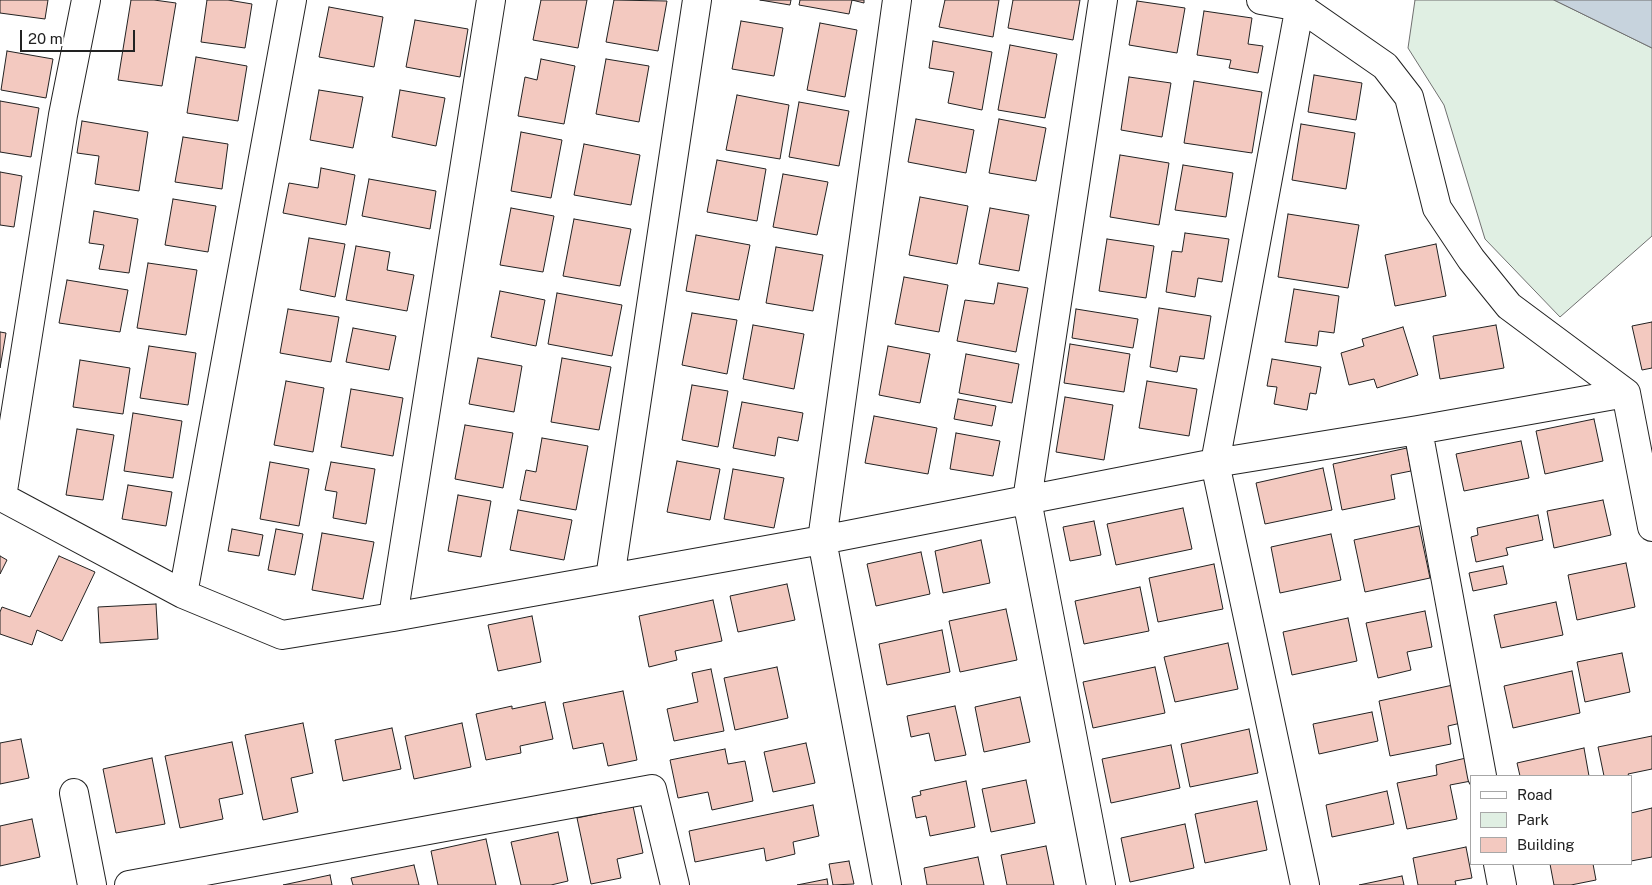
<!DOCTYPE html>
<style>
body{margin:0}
#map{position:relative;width:1652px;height:885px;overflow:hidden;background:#fff;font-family:"Public Sans",sans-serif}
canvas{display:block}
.legend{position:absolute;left:1470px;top:775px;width:162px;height:90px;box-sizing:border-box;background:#fff;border:1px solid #a7a7a7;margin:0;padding:6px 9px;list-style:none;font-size:15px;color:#222}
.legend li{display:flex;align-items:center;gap:10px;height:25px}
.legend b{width:25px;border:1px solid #a7a7a7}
.scale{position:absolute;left:20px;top:30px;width:115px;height:22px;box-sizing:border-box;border:2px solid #222;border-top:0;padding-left:6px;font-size:15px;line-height:18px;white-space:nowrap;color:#222;-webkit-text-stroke:4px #fff;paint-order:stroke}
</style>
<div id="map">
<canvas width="1652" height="885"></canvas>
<ul class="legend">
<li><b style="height:6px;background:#fff"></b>Road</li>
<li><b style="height:14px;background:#e0efe3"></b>Park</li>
<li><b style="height:14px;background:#f3c9c0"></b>Building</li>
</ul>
<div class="scale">20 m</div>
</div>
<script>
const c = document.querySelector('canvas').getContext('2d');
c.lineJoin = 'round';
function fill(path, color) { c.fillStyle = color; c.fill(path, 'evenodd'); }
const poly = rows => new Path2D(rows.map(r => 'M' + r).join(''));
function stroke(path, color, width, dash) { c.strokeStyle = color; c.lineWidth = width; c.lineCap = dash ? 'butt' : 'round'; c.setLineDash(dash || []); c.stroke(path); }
const green = poly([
 [1415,0,1554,0,1652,48,1652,236,1560,317,1485,239,1444,105,1408,48,1415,0]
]);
fill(green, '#e0efe3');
stroke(green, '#6f6f6f', 1);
const water = poly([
 [1554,0,1652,0,1652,48,1554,0]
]);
fill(water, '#c7d3dd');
stroke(water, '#6f6f6f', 1);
const building = poly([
 [0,0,48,0,45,19,0,13,0,0],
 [131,0,154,0,176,3,162,86,118,80,131,0],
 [207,0,228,0,252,4,245,48,201,42,207,0],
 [541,0,587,0,578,48,533,40,541,0],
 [614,0,667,1,658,51,606,42,614,0],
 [760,0,791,0,790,5,760,0],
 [800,0,864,0,864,3,852,0,849,14,799,5,800,0],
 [945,0,999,0,993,37,939,27,945,0],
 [1013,0,1080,0,1073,40,1008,28,1013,0],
 [1137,1,1185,8,1177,53,1129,45,1137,1],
 [329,7,383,17,374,67,319,57,329,7],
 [1204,11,1252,18,1248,44,1263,46,1258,73,1229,68,1231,60,1197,55,1204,11],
 [415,20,468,29,460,77,406,67,415,20],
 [741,21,783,28,774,76,732,69,741,21],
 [820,23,857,30,845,97,807,90,820,23],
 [933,41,992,52,982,110,948,103,954,72,929,68,933,41],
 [1010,45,1057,54,1045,118,998,110,1010,45],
 [7,51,53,59,46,98,1,90,7,51],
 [196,57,247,66,238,121,187,113,196,57],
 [541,59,575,66,564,124,518,116,525,77,537,80,541,59],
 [606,59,649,66,639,122,596,114,606,59],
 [1314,75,1362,83,1356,120,1308,112,1314,75],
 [1129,77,1171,83,1162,137,1121,130,1129,77],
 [1194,81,1262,92,1252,153,1184,143,1194,81],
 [319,90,363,97,353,148,310,140,319,90],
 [400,90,445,98,436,146,392,137,400,90],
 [737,95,789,105,780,159,726,150,737,95],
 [0,101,39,108,31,157,0,152,0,101],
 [799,102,849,111,839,166,789,157,799,102],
 [916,119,974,130,966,173,908,162,916,119],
 [999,119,1046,128,1036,181,989,173,999,119],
 [82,121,148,132,139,191,95,184,99,156,77,153,82,121],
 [1301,124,1355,133,1346,189,1292,180,1301,124],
 [521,132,562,140,551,198,511,191,521,132],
 [183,137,228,144,222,189,175,182,183,137],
 [584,144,640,155,631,205,574,195,584,144],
 [1120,155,1169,163,1159,225,1110,217,1120,155],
 [717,160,766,169,757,221,707,212,717,160],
 [1183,165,1233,173,1226,217,1175,210,1183,165],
 [321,168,355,175,346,225,283,213,289,183,318,188,321,168],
 [0,172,22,176,14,227,0,225,0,172],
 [783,174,828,182,817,235,773,227,783,174],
 [369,179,436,191,430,229,362,216,369,179],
 [920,197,968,206,957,264,909,255,920,197],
 [173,199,216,206,208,252,165,245,173,199],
 [511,208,554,216,543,272,500,265,511,208],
 [990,208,1029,215,1019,271,979,264,990,208],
 [94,211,138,219,129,273,99,269,104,245,89,243,94,211],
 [1288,214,1359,225,1348,288,1278,277,1288,214],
 [574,219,631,229,620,286,563,276,574,219],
 [1185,233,1229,239,1222,282,1198,278,1195,297,1166,292,1172,251,1182,252,1185,233],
 [696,235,750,245,739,300,686,291,696,235],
 [309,238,345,244,335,297,300,290,309,238],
 [1107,239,1154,246,1146,298,1099,291,1107,239],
 [1436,244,1446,296,1395,306,1385,255,1436,244],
 [356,246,390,252,387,270,414,275,407,311,346,300,356,246],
 [776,247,823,255,813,311,766,303,776,247],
 [148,263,197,270,186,335,137,328,148,263],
 [904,277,948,285,939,332,895,324,904,277],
 [67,280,128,290,120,332,59,323,67,280],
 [998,283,1028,288,1016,352,957,341,965,300,994,304,998,283],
 [1294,289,1339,296,1334,333,1319,331,1317,346,1285,342,1294,289],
 [500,291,545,300,536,346,491,337,500,291],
 [557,293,622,305,612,356,548,344,557,293],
 [1159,308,1211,316,1204,359,1180,356,1177,372,1150,367,1159,308],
 [288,309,339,317,331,362,280,353,288,309],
 [1076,309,1138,319,1133,348,1072,338,1076,309],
 [692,313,737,320,727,374,682,365,692,313],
 [1652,322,1652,368,1642,370,1632,326,1652,322],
 [753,325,804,334,794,389,743,379,753,325],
 [1496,325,1504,368,1440,379,1433,336,1496,325],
 [1403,327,1418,375,1377,388,1374,379,1349,385,1341,353,1364,346,1362,339,1403,327],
 [353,328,396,336,389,370,346,362,353,328],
 [0,332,6,333,0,368,0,332],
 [1070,344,1130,354,1124,392,1064,383,1070,344],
 [149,346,196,353,188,405,140,398,149,346],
 [888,346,930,354,920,403,879,395,888,346],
 [966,354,1019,364,1012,403,959,393,966,354],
 [478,358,522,366,514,412,469,404,478,358],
 [562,358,611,367,599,430,551,422,562,358],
 [1272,359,1321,367,1316,394,1310,393,1307,410,1274,404,1277,387,1267,386,1272,359],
 [80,360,130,368,123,414,73,407,80,360],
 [286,381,324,388,313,452,274,445,286,381],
 [1147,381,1197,389,1189,436,1139,428,1147,381],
 [692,385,728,391,718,447,682,440,692,385],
 [351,389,403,398,393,456,341,447,351,389],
 [1065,397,1113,405,1104,460,1056,452,1065,397],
 [958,399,996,406,992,426,954,419,958,399],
 [742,402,803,413,798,441,778,437,775,456,733,448,742,402],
 [133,413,182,421,173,478,124,471,133,413],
 [874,416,937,428,928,474,865,463,874,416],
 [1594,419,1603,461,1545,474,1536,431,1594,419],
 [465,425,513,433,503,488,455,479,465,425],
 [77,429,114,435,103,500,66,495,77,429],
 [956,433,1000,441,993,476,950,469,956,433],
 [542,438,588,446,576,510,520,500,526,470,536,472,542,438],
 [1521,441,1529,478,1464,491,1456,454,1521,441],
 [1407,448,1411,471,1391,475,1395,499,1342,510,1333,464,1407,448],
 [677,461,720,469,710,520,667,512,677,461],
 [270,462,309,469,299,526,260,519,270,462],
 [331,462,375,469,366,524,333,518,337,492,325,490,331,462],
 [1323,468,1332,510,1265,524,1256,483,1323,468],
 [733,469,784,478,774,528,724,519,733,469],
 [128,485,172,492,166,526,122,519,128,485],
 [458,495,491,501,481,557,448,551,458,495],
 [1603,500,1611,535,1554,548,1547,511,1603,500],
 [1183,508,1192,549,1116,565,1107,524,1183,508],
 [518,510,572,520,564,560,510,550,518,510],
 [1538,515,1543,540,1506,548,1508,555,1476,562,1471,537,1478,535,1477,528,1538,515],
 [1094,521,1101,555,1070,561,1063,527,1094,521],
 [1419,526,1430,578,1365,592,1354,540,1419,526],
 [232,529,263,535,259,556,228,551,232,529],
 [276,529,303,534,295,575,268,570,276,529],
 [322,533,374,542,363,599,312,590,322,533],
 [1331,534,1341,580,1280,593,1271,547,1331,534],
 [981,540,990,583,943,593,935,551,981,540],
 [921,552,930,594,876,606,867,564,921,552],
 [0,556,7,560,0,574,0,556],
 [59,556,95,572,62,641,37,630,32,645,0,634,0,612,2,607,30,617,59,556],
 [1626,563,1635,607,1577,620,1568,575,1626,563],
 [1214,564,1223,609,1158,622,1149,578,1214,564],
 [1503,566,1507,584,1473,591,1469,573,1503,566],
 [787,584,795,620,738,632,730,596,787,584],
 [1140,587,1149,631,1084,644,1075,601,1140,587],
 [713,600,722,641,675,651,677,660,649,667,639,616,713,600],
 [1556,602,1563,635,1501,648,1494,615,1556,602],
 [156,604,158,639,100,643,98,607,156,604],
 [1006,609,1017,660,960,672,949,621,1006,609],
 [1425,611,1432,647,1407,652,1411,670,1378,678,1366,623,1425,611],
 [532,616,541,662,498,671,488,625,532,616],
 [1348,618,1357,661,1292,675,1283,632,1348,618],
 [942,630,950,672,887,685,879,644,942,630],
 [1228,643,1238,689,1175,702,1164,657,1228,643],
 [1622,653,1630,692,1585,702,1577,662,1622,653],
 [777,667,788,718,735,730,724,678,777,667],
 [1155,667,1165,713,1093,728,1083,682,1155,667],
 [711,669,724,731,674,741,667,709,698,702,692,673,711,669],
 [1572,671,1580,713,1513,728,1504,686,1572,671],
 [1453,685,1461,723,1448,726,1451,744,1390,756,1379,701,1453,685],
 [623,691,637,760,608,766,603,743,573,749,563,703,623,691],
 [1020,697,1030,742,984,752,975,707,1020,697],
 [545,702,553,739,520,746,521,753,486,760,476,714,512,706,512,709,545,702],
 [955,706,966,755,935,761,929,733,911,737,907,716,955,706],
 [1372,712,1378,741,1319,754,1313,724,1372,712],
 [303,723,313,773,291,778,298,812,263,820,245,735,303,723],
 [462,723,471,767,414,779,405,736,462,723],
 [392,728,401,769,343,781,335,740,392,728],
 [1249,729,1258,773,1190,787,1181,744,1249,729],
 [1652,736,1652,769,1628,774,1629,776,1604,776,1598,747,1652,736],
 [21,739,29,778,0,784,0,743,21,739],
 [232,742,243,794,219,799,223,819,180,828,165,756,232,742],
 [806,743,815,783,773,792,764,752,806,743],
 [1171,745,1180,788,1111,803,1102,759,1171,745],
 [1584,748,1589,776,1520,776,1517,763,1584,748],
 [725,749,728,764,745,761,753,801,712,810,708,792,678,798,670,760,725,749],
 [152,758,165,824,116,833,103,769,152,758],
 [1466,758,1471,781,1450,785,1457,819,1407,829,1397,783,1437,775,1436,765,1466,758],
 [1026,780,1035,823,991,832,982,789,1026,780],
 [966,781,975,827,930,836,926,816,916,818,912,797,921,795,920,791,966,781],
 [1387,791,1394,824,1332,837,1326,805,1387,791],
 [1257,801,1267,850,1205,863,1195,814,1257,801],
 [813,805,819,836,793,842,795,854,766,861,764,848,695,862,689,831,813,805],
 [633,806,643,853,617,859,621,878,591,884,577,818,633,806],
 [1652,808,1652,857,1631,861,1631,813,1652,808],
 [32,819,40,857,0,866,0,826,32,819],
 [1185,824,1194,868,1130,882,1121,838,1185,824],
 [558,832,568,881,551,885,521,885,511,842,558,832],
 [486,839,496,885,438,885,431,851,486,839],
 [1046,846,1054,885,1007,885,1001,855,1046,846],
 [1466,847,1472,878,1455,881,1456,885,1418,885,1413,858,1466,847],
 [978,857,984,885,927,885,924,868,978,857],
 [849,861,854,884,833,885,829,864,849,861],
 [1550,864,1593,864,1596,880,1571,885,1554,885,1550,864],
 [414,865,419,885,353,885,351,878,414,865],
 [330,875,332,885,283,885,330,875],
 [1402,876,1404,885,1359,885,1402,876],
 [827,879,828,885,797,885,827,879]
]);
fill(building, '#f3c9c0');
stroke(building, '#222', 1);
const minor = poly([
 [292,0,183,594,282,635,393,617],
 [491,0,393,617,822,540,1215,463,1418,430,1626,393],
 [1261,0,1300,7,1385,66,1409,97,1437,208,1471,259,1509,306,1626,393,1652,527],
 [1301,0,1215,463,1305,885],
 [1418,430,1482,776],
 [0,496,183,594],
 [2,497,63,115,86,0],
 [610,578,697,0],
 [74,793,92,885],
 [1498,864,1502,885],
 [129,885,652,789,675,885],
 [887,885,822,540,897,0],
 [1101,885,1027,500,1103,0]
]);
stroke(minor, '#222', 30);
stroke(minor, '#fff', 28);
</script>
